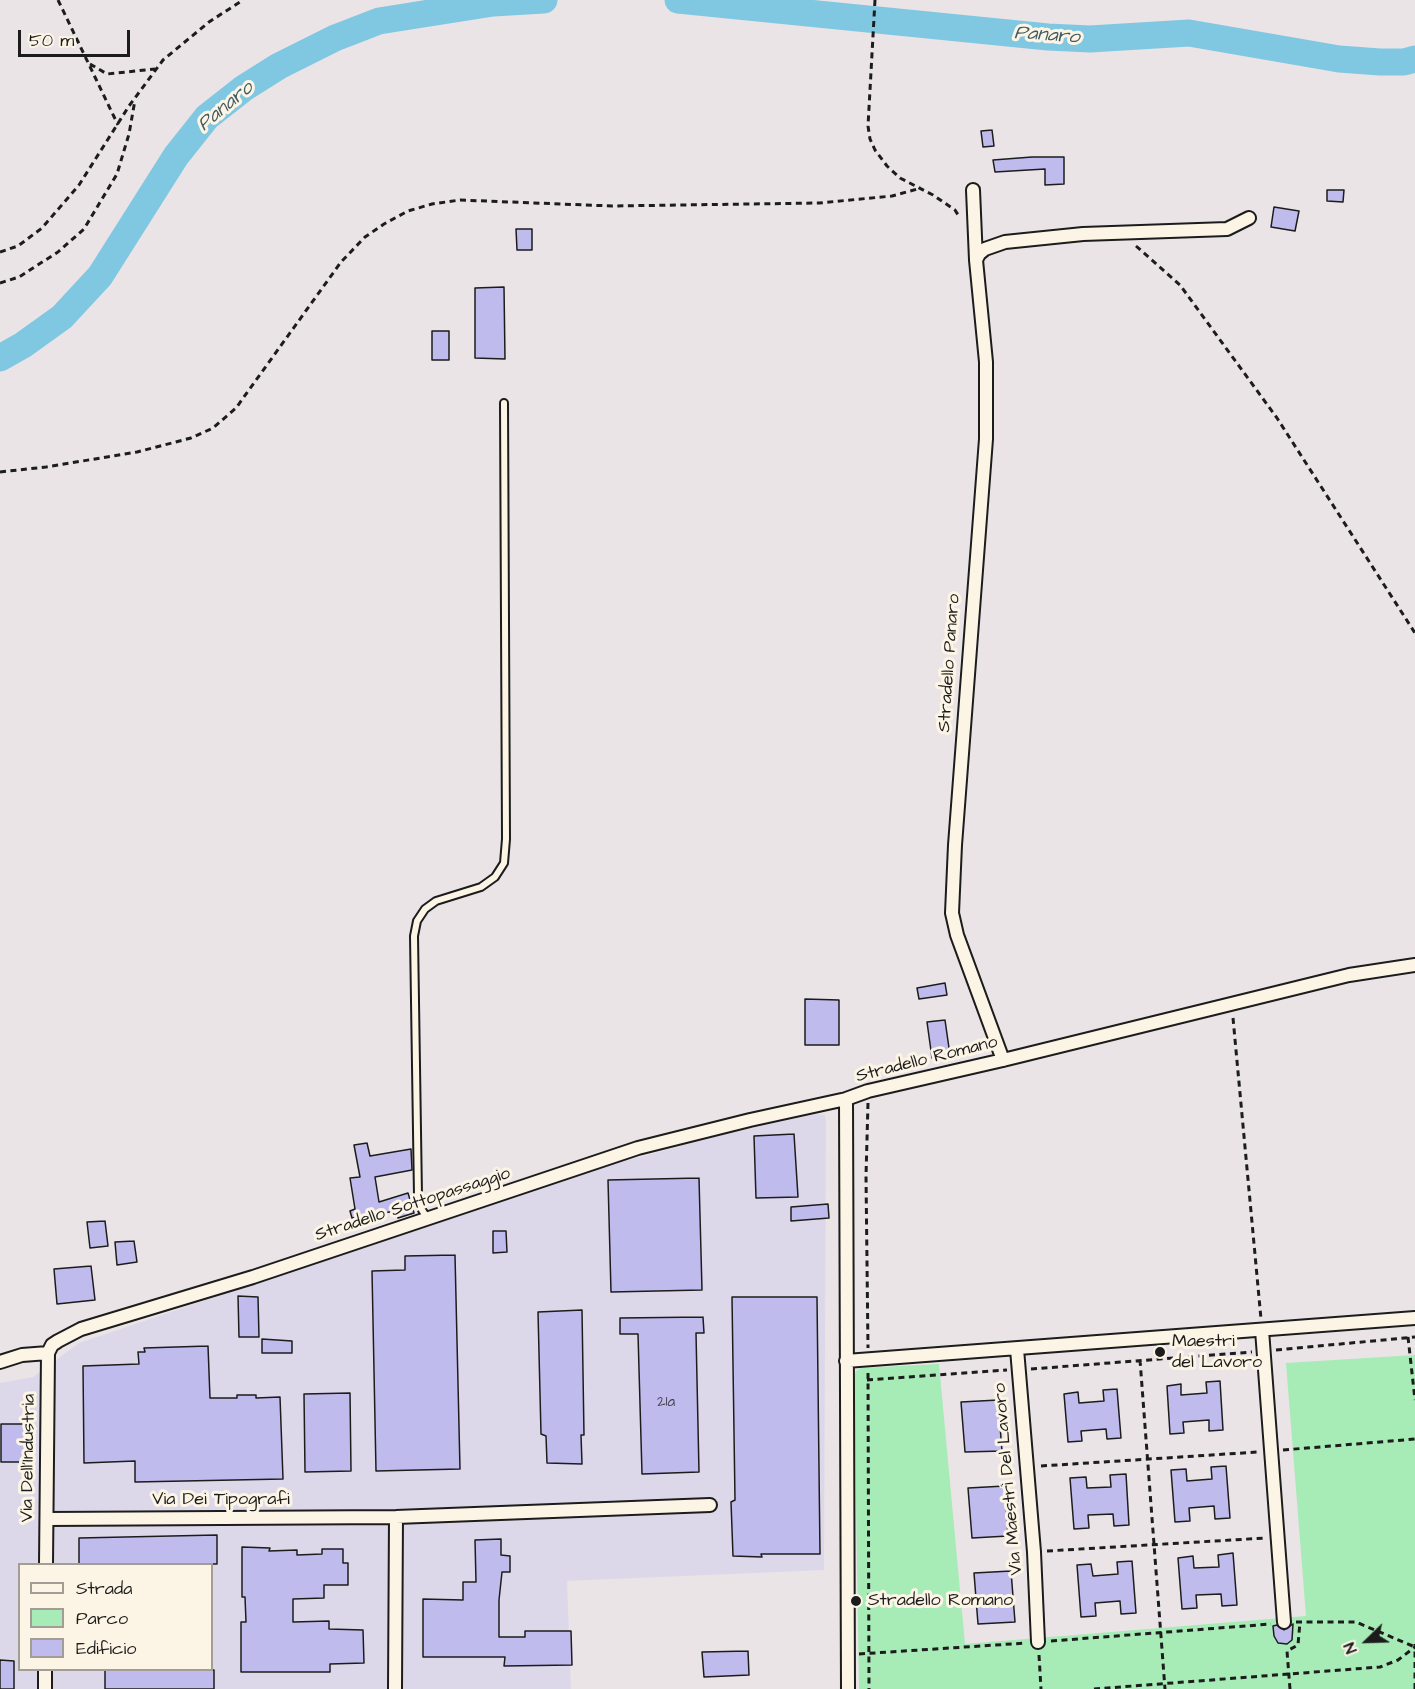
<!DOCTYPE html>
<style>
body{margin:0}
#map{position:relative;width:1415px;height:1689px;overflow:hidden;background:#eae4e7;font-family:"Architects Daughter",sans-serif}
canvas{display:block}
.legend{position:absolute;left:18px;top:1563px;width:195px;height:108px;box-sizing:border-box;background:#fcf5e5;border:2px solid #a29e95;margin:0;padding:8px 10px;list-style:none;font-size:18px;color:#1c1c1c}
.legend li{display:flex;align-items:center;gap:12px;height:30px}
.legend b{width:30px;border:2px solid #a29e95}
.north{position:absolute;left:1337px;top:1611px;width:60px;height:60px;-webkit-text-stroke:4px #fcf5e5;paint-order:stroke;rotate:247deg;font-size:16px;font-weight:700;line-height:24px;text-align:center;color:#1c1c1c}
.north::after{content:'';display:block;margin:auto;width:21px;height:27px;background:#1c1c1c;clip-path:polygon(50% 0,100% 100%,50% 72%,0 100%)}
.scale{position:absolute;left:18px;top:30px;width:112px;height:27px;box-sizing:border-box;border:3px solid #1c1c1c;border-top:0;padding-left:8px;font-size:18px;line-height:21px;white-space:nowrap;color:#1c1c1c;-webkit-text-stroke:4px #fcf5e5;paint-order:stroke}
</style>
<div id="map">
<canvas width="1415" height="1689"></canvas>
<ul class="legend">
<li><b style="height:8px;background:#fcf5e5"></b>Strada</li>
<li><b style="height:16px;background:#a7ebb6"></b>Parco</li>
<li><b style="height:16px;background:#bfbbed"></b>Edificio</li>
</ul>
<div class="north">N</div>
<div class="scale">50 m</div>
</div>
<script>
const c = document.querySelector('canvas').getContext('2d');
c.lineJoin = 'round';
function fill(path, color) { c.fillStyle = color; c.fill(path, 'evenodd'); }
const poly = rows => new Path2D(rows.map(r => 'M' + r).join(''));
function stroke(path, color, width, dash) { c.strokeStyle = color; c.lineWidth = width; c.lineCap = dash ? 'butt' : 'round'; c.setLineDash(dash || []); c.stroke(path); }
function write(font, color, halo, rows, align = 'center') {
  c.font = font + ' "Architects Daughter",sans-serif'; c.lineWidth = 6; c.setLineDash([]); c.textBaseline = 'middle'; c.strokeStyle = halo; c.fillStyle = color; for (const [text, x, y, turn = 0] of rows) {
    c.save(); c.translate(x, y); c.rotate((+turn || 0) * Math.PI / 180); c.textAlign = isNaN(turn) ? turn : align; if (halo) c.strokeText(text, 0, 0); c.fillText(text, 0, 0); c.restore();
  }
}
fill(poly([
 [815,1114,825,1115,826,1123,824,1570,567,1581,571,1689,0,1689,0,1383,33,1377,79,1343,591,1170,730,1133],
 [20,1564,212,1564,212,1670,20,1670]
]), '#ddd8e9');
fill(poly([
 [1415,1355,1415,1689,859,1689,854,1376,856,1371,861,1368,939,1364,965,1644,1306,1616,1286,1363]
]), '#a7ebb6');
stroke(poly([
 [678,0,1048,37,1090,39,1189,33,1339,59,1380,62,1404,62,1415,59],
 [0,358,23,345,62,317,100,276,176,156,207,117,244,88,279,66,335,38,379,21,493,3,544,0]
]), '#80c8e1', 27);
const building = poly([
 [992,130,994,146,983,147,981,131,992,130],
 [1032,157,1064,157,1064,184,1045,185,1045,169,995,172,993,160,1032,157],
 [1327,190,1344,190,1343,202,1327,201,1327,190],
 [1274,207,1299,211,1295,231,1271,227,1274,207],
 [516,229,532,229,532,250,517,250,516,229],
 [504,287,505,359,475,358,475,288,504,287],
 [432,331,449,331,449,360,432,360,432,331],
 [945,983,947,995,919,999,917,988,945,983],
 [805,999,839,1000,839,1045,805,1045,805,999],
 [945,1020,950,1055,932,1058,927,1022,945,1020],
 [794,1134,798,1197,756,1198,754,1136,794,1134],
 [367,1143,370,1156,411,1149,412,1170,375,1177,379,1202,408,1193,414,1213,398,1218,396,1211,352,1218,350,1211,355,1209,350,1178,360,1177,354,1145,367,1143],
 [699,1178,702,1290,611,1292,608,1180,699,1178],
 [828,1204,829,1218,791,1221,791,1207,828,1204],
 [105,1221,108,1246,90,1248,87,1222,105,1221],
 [493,1231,506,1231,507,1252,493,1253,493,1231],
 [134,1241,137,1262,117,1265,115,1242,134,1241],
 [455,1255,460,1469,376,1471,372,1271,405,1270,405,1256,455,1255],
 [91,1266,95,1300,57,1304,54,1269,91,1266],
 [238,1296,258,1297,259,1337,239,1337,238,1296],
 [732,1297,817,1297,820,1554,761,1554,762,1557,733,1556,731,1502,735,1500,732,1297],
 [582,1310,584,1435,581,1435,582,1464,547,1463,546,1436,541,1434,538,1312,582,1310],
 [703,1317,704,1333,696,1333,699,1472,642,1474,638,1334,620,1334,620,1318,703,1317],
 [262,1339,292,1341,292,1353,262,1353,262,1339],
 [208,1346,210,1398,237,1398,237,1395,256,1395,256,1398,280,1397,283,1479,135,1482,135,1461,84,1463,83,1366,139,1364,138,1352,145,1352,144,1348,208,1346],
 [1220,1381,1223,1430,1209,1431,1209,1420,1183,1422,1184,1433,1170,1434,1167,1386,1181,1384,1181,1395,1207,1393,1206,1382,1220,1381],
 [1117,1389,1121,1438,1107,1439,1106,1429,1081,1431,1082,1441,1068,1442,1064,1394,1078,1392,1079,1403,1104,1401,1103,1390,1117,1389],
 [350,1393,351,1471,305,1472,304,1394,350,1393],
 [998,1400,1002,1451,965,1452,961,1402,998,1400],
 [1,1424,25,1424,25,1462,1,1462,1,1424],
 [1226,1466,1230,1518,1215,1519,1214,1506,1189,1508,1190,1521,1175,1522,1171,1470,1186,1469,1187,1481,1212,1479,1211,1467,1226,1466],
 [1126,1474,1129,1525,1114,1526,1113,1514,1088,1515,1089,1528,1074,1529,1070,1478,1086,1477,1087,1488,1111,1487,1110,1475,1126,1474],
 [1005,1486,1008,1536,972,1538,968,1488,1005,1486],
 [217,1535,217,1564,79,1564,79,1538,217,1535],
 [501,1539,501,1555,510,1556,510,1572,502,1572,499,1600,499,1637,525,1637,525,1631,571,1631,572,1665,504,1666,505,1657,423,1657,423,1599,463,1600,463,1582,476,1582,475,1540,501,1539],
 [242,1547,270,1548,269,1551,297,1550,297,1555,322,1554,322,1549,343,1549,343,1563,348,1563,348,1585,324,1585,324,1598,293,1599,293,1622,329,1621,329,1629,363,1630,364,1663,330,1664,330,1672,241,1672,241,1622,246,1622,245,1597,242,1597,242,1547],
 [1233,1553,1237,1605,1222,1606,1221,1594,1196,1595,1197,1608,1182,1609,1178,1558,1193,1556,1194,1568,1219,1567,1218,1555,1233,1553],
 [1132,1561,1136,1613,1121,1614,1120,1601,1095,1603,1096,1616,1081,1617,1077,1565,1091,1564,1093,1576,1118,1574,1117,1562,1132,1561],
 [1011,1571,1015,1622,978,1624,974,1573,1011,1571],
 [1293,1624,1292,1640,1287,1644,1278,1643,1274,1636,1273,1626,1277,1625,1284,1630,1293,1624],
 [748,1651,749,1675,704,1677,702,1652,748,1651],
 [0,1660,14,1661,14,1689,0,1689,0,1660],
 [105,1670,214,1670,214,1689,105,1689,105,1670]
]);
fill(building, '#bfbbed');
stroke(building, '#1c1c1c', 1.5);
const lane = poly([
 [428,1219,422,1210,418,1196,414,936,417,921,425,909,436,901,481,887,495,877,504,863,506,839,504,403]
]);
const street = poly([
 [973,190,976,260,986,362,986,439,955,845,952,913,957,935,1003,1060],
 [976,260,979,254,985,249,1005,242,1083,234,1227,229,1249,218],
 [846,1099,848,1689],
 [1262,1330,1284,1622],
 [1017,1349,1034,1552,1038,1642],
 [846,1361,1415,1318],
 [0,1362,22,1355,48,1353,52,1345,58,1341,81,1329,253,1277,638,1148,750,1120,846,1099,868,1091,1003,1060,1349,975,1415,965],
 [47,1519,396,1517,710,1505],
 [46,1564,48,1353],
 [45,1689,45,1670],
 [395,1689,396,1517]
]);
stroke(lane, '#1c1c1c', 10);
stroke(street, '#1c1c1c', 16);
stroke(poly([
 [58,0,118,125],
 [875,0,868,126,870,139,875,150,887,166,900,178,933,195,955,210,960,218],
 [90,64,107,74,155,69],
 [1136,246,1180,285,1277,418,1415,633],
 [0,252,18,246,42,228,79,185,129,106,163,60,209,22,243,0],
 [0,283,19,277,58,252,84,229,117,174,129,134,135,100],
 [0,472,46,467,137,452,191,438,213,428,236,408,341,262,365,237,384,224,408,211,432,204,460,200,612,206,819,203,892,196,921,188],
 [1233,1018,1261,1319],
 [868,1103,866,1176,868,1348],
 [1408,1337,1415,1400],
 [1276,1350,1415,1337],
 [1140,1360,1165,1689],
 [1031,1369,1252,1352],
 [868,1373,869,1689],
 [867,1380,1007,1370],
 [1283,1450,1415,1439],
 [1041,1466,1258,1452],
 [1047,1551,1265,1538],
 [1296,1622,1356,1622,1415,1647],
 [1051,1641,1271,1624],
 [859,1654,1026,1643],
 [1039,1655,1041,1689],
 [1094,1689,1380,1667,1398,1660,1415,1647],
 [1290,1689,1287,1651,1298,1645,1300,1622],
 [1415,1689,1415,1644]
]), '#1c1c1c', 3, [6, 4.5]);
stroke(lane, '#fcf5e5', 6);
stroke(street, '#fcf5e5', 12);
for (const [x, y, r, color] of [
 [1160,1352,6,"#1c1c1c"],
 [856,1601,6,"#1c1c1c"]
]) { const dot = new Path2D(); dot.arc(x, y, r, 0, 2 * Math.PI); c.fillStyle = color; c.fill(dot); stroke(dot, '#fcf5e5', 2); }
write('15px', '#454450', null, [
 ["21a",666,1403]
]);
write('18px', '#1c1c1c', '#fcf5e5', [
 ["Stradello Panaro",950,663,-86],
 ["Stradello Romano",927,1060,-14],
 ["Stradello Sottopassaggio",413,1205,-18],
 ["Via Dell'Industria",29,1458,-89],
 ["Via Maestri Del Lavoro",1009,1479,-95],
 ["Via Dei Tipografi",221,1500]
]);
write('18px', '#1c1c1c', '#fcf5e5', [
 ["Maestri",1172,1342],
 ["del Lavoro",1172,1363],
 ["Stradello Romano",868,1601]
], 'left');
write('italic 20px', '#3f5861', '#fcf5e5', [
 ["Panaro",1047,36,4],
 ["Panaro",226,107,-40]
]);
</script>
